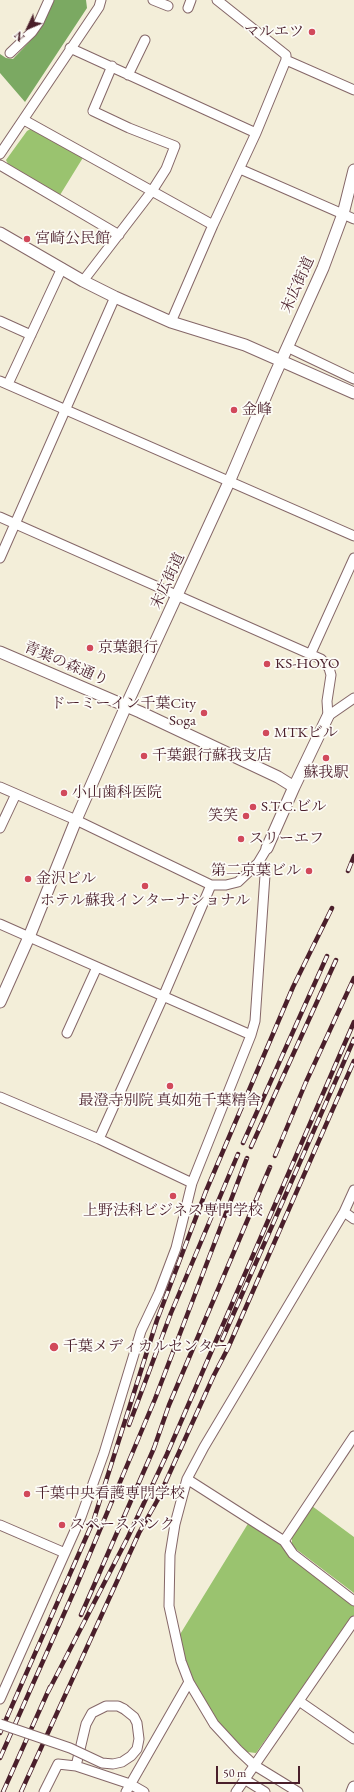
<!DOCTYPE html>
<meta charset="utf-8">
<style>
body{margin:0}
#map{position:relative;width:354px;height:1792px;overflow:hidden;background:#f3eed9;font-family:"EB Garamond",serif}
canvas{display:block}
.north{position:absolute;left:8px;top:8px;width:40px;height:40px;-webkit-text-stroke:3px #fdfcf7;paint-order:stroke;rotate:226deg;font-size:11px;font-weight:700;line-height:16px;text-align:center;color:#4a1f2b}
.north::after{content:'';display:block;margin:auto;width:14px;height:18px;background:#4a1f2b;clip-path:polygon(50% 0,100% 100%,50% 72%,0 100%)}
.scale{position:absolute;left:216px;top:1766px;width:84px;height:18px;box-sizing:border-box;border:2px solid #4a1f2b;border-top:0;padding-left:5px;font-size:12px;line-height:14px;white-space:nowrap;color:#4a1f2b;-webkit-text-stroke:3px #fdfcf7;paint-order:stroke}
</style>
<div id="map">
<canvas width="354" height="1792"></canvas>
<div class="north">N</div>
<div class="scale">50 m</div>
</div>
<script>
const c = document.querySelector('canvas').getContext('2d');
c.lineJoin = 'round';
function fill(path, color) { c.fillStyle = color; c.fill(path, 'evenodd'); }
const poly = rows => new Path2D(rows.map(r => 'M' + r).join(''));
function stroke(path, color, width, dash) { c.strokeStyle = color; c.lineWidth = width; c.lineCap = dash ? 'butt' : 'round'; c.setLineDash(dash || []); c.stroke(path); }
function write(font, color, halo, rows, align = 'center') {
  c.font = font + ' "EB Garamond","Noto Serif JP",serif'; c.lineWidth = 3.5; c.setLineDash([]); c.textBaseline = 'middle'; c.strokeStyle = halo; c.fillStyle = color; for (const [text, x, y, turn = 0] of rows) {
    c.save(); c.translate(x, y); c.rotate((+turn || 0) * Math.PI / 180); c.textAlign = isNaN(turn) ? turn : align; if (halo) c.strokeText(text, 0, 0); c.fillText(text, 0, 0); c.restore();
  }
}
fill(poly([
 [34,127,84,156,60,195,8,164,6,160,27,131],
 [312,1506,354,1537,354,1593,292,1546,292,1537],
 [249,1522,274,1539,295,1558,354,1603,354,1615,256,1753,247,1752,211,1714,187,1671,179,1636]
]), '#9ac36f');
fill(poly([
 [54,0,86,0,87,8,25,102,0,73,0,54,6,58,13,59,35,36]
]), '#7ba962');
const minor = poly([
 [153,0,168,6],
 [188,8,191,0],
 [70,48,256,133],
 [10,53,32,32,39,22,49,0],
 [286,60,354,90],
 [128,75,145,40],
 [24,120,213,225],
 [0,154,99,7,101,0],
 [0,165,119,235],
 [240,169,354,219],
 [83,281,152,191,166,169,175,146,129,128,93,111,112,66],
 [0,321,31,335],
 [171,322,213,225,256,133,286,60,286,55,217,0],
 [287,347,354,379],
 [0,381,354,536],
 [8,384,62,268],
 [0,517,321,659,329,668,331,675,327,701,328,716,354,698],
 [0,558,115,297],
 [311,653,354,558],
 [0,787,76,820,211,885,226,885,238,882,258,863,267,848],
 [0,828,16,794],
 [0,924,251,1035],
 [67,1033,97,967],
 [0,1097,99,1139,192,1183],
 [99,1139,163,997,211,885],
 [344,1212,354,1219],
 [187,1479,284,1541,293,1554,354,1601],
 [0,1525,65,1553],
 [284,1541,354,1436],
 [0,1699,81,1517,104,1453,141,1331,159,1293,176,1248,192,1183,251,1035,255,1021,265,875,258,863],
 [299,1701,354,1739],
 [76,1766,86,1724,92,1713,106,1706,118,1706,124,1709],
 [244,1779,265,1792],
 [44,1792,58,1764,76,1766,130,1784,144,1792],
 [126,1792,189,1682],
 [236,1792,354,1621],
 [298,1792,254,1765,238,1750,214,1724,189,1682,181,1661,169,1606,170,1555,175,1524,187,1479,204,1447,344,1212,354,1190]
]);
const tertiary = poly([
 [0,233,83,281,115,297,171,322,245,345,354,393],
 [0,652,140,712,278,777,294,787],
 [267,848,294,787,328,716],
 [0,1002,29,937,76,820,126,706,229,482,273,379,323,268,343,214,354,170],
 [352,1792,354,1787]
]);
stroke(minor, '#856768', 11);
stroke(tertiary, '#856768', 13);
stroke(minor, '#fff', 9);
stroke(tertiary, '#fff', 11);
const rail = poly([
 [348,871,354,856],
 [243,1143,327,956],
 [251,1147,336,960],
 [275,1156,306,1082,354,978],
 [222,1340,354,1039],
 [129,1425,171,1313,238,1154],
 [93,1522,157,1320,206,1191,293,987,332,908],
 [81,1615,154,1448,169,1405,270,1167],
 [48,1692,128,1537,167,1454,354,1022],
 [0,1733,95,1517],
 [0,1758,75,1589,155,1399,247,1158],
 [3,1792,50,1687],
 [21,1792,139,1533,157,1501,214,1375,228,1348,354,1061]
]);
stroke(rail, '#4a1f2b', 4.5);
stroke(rail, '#fdfcf7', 3, [9]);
const minorBridge = poly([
 [0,1724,70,1748,102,1763,113,1764,122,1762,131,1756,137,1749,139,1739,137,1723,134,1717,124,1709]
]);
stroke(minorBridge, '#856768', 11, []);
stroke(minorBridge, '#fff', 9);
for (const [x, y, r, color] of [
 [312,32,4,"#d1495b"],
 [27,239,4,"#d1495b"],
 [234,410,4,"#d1495b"],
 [90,648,4,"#d1495b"],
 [267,664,4,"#d1495b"],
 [204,713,4,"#d1495b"],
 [266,733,4,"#d1495b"],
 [144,756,4,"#d1495b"],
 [326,758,4,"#d1495b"],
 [64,793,4,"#d1495b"],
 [253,807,4,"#d1495b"],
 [246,816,4,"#d1495b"],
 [241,839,4,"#d1495b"],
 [309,871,4,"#d1495b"],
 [28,879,4,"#d1495b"],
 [145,886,4,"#d1495b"],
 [170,1086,4,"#d1495b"],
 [173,1196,4,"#d1495b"],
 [54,1347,5,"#d1495b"],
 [27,1494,4,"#d1495b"],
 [62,1525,4,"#d1495b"]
]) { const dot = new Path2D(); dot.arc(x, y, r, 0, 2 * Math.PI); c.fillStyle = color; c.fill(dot); stroke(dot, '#fdfcf7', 1.5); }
write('15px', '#4a1f2b', '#fdfcf7', [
 ["マルエツ",304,32,"right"],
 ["宮崎公民館",35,239],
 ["金峰",242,410],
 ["京葉銀行",98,648],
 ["KS-HOYO",275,664],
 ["ドーミーイン千葉City",196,704,"right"],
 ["Soga",196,721,"right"],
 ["MTKビル",274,733],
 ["千葉銀行蘇我支店",152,756],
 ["蘇我駅",326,773,"center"],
 ["小山歯科医院",72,793],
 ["S.T.C.ビル",261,807],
 ["笑笑",238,816,"right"],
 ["スリーエフ",249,839],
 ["第二京葉ビル",301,871,"right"],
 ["金沢ビル",36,879],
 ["ホテル蘇我インターナショナル",145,901,"center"],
 ["最澄寺別院 真如苑千葉精舎",170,1101,"center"],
 ["上野法科ビジネス専門学校",173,1211,"center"],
 ["千葉メディカルセンター",63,1347],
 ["千葉中央看護専門学校",35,1494],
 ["スペースバンク",70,1525]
], 'left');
write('15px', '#4a1f2b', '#fdfcf7', [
 ["末広街道",298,285,-66],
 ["末広街道",168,581,-65],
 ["青葉の森通り",66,664,23]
]);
</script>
